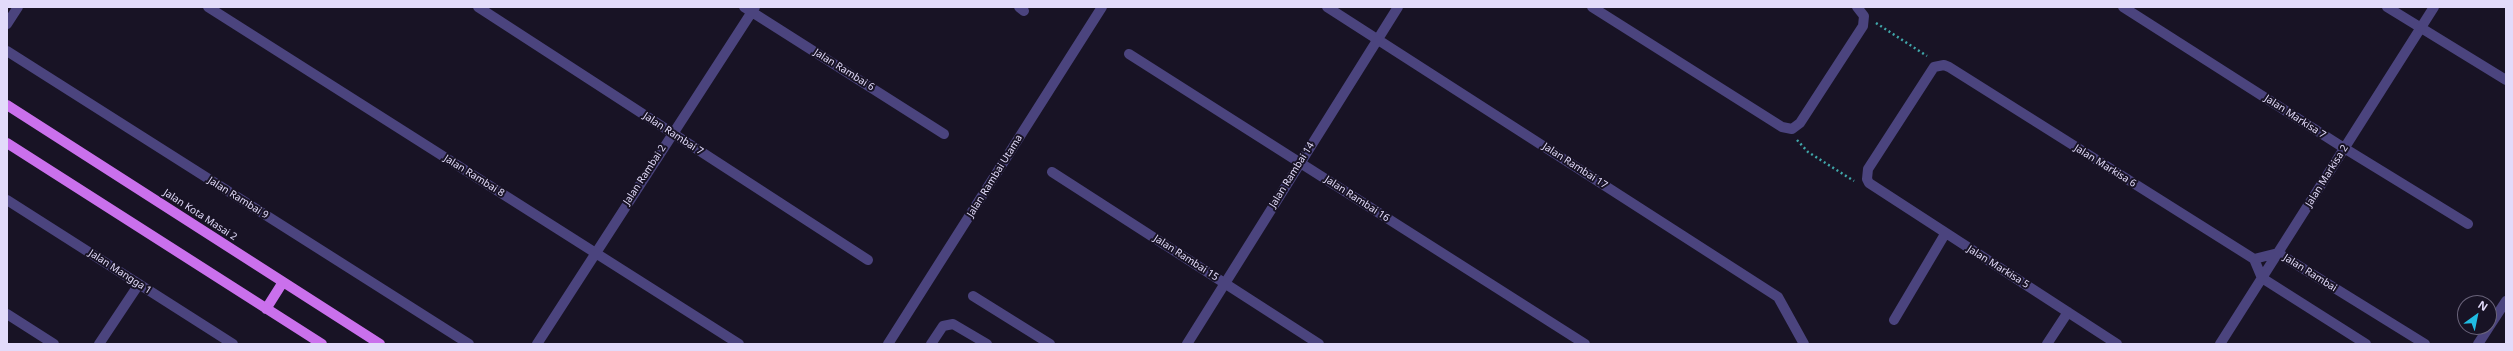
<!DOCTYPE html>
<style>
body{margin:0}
#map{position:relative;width:2513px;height:351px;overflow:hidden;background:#181325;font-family:"Noto Sans",sans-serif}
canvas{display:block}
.frame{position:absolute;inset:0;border:8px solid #e2dbfa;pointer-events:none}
.north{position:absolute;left:2457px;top:295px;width:40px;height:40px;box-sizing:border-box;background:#181325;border:1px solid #69637a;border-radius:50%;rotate:33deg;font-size:11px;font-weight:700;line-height:16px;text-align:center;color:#e2dbfa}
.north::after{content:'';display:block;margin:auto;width:14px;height:18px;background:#20bce2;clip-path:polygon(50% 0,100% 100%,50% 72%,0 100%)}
</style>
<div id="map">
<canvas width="2513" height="351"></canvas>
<div class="frame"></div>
<div class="north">N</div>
</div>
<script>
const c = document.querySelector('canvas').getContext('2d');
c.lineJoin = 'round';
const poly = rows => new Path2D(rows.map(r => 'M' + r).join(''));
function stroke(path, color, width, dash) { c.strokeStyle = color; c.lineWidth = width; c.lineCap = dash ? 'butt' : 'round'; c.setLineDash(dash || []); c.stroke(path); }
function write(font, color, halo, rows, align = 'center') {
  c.font = font + ' "Noto Sans",sans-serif'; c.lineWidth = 4; c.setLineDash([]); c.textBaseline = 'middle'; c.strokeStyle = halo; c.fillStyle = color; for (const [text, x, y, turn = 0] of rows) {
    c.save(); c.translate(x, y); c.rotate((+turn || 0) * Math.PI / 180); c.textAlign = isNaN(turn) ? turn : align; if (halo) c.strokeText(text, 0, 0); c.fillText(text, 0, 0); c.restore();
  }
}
stroke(poly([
 [1876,23,1927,56],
 [1797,140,1808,152,1854,181]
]), '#40a7aa', 2.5, [2, 3]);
stroke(poly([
 [208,7,739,344],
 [478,7,868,260],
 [744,7,944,134],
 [1019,7,1024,11],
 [1327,7,1778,297,1804,344],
 [1592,7,1782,127,1792,129,1800,123,1863,26,1864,16,1857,7],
 [2123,7,2344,148,2468,224],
 [2387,7,2506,80],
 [7,24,18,7],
 [7,51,469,344],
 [1129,54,1585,344],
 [1052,172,1319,344],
 [7,200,233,344],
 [2254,259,2278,253,2425,344],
 [2254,259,2262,278,2366,344],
 [973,296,1050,344],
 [7,314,54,344],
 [1894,320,1945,234],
 [2489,327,2506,301],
 [99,344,139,284],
 [537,344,755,7],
 [888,344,1102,7],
 [931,344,943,326,953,324,987,344],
 [1187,344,1398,7],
 [2047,344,2068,312],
 [2117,344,1869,183,1867,179,1868,169,1934,67,1944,65,1949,67,2254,259],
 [2220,344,2434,7],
 [2478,344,2489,327]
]), '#4b447e', 10);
stroke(poly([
 [7,105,380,344],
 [7,143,322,344],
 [266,309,283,282]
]), '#ca70ec', 10);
write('10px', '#e2dbfa', '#181325', [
 ["Jalan Rambai 6",844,70,32],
 ["Jalan Markisa 7",2295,117,33],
 ["Jalan Rambai 7",673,134,33],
 ["Jalan Rambai 17",1575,166,33],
 ["Jalan Markisa 6",2105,166,32],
 ["Jalan Rambai 2",645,175,-57],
 ["Jalan Rambai 14",1292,175,-58],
 ["Jalan Rambai 8",474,176,32],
 ["Jalan Rambai Utama",995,176,-58],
 ["Jalan Markisa 2",2327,176,-58],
 ["Jalan Rambai 9",238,198,32],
 ["Jalan Rambai 16",1357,199,33],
 ["Jalan Kota Masai 2",200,215,33],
 ["Jalan Rambai 15",1186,258,33],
 ["Jalan Markisa 5",1998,267,32],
 ["Jalan Mangga 1",120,272,33],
 ["Jalan Rambai",2310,273,32]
]);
</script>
